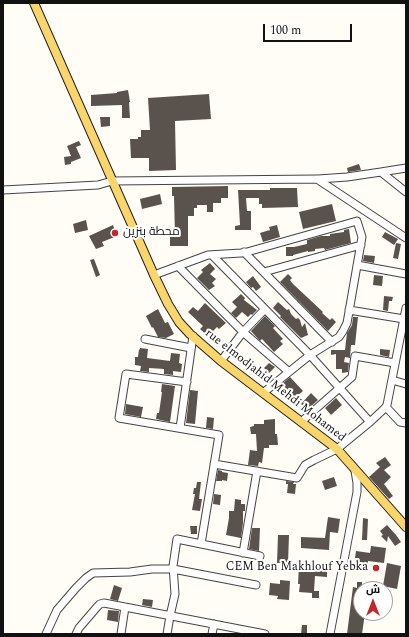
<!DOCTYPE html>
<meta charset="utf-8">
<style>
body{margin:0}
#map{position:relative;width:409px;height:637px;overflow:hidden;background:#fffdf5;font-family:Spectral,Cairo,serif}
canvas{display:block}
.frame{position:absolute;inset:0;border:4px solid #111;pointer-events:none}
.north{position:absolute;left:353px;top:581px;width:40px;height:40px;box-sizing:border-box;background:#fff;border:1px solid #a0a0a0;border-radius:50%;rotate:0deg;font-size:11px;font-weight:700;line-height:16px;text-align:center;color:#111}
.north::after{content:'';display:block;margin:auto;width:14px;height:18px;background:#c4262e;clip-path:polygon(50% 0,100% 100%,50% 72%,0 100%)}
.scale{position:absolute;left:263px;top:24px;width:89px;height:18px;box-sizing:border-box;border:2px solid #111;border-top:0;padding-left:5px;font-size:12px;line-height:14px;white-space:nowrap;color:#111;-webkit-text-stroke:3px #fff;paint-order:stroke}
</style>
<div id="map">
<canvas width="409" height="637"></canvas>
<div class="frame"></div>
<div class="north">ش</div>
<div class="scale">100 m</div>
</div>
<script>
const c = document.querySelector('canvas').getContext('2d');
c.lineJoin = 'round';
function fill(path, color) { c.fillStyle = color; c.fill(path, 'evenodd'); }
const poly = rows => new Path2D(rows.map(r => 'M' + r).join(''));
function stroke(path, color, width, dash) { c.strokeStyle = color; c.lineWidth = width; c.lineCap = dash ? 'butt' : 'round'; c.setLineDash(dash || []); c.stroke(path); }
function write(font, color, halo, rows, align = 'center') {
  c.font = font + ' Spectral,Cairo,serif'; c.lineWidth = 4; c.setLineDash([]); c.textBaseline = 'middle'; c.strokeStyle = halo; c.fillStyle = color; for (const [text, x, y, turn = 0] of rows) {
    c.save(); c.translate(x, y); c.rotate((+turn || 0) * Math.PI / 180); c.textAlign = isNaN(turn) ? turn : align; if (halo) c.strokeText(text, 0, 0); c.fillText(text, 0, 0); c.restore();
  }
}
fill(poly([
 [128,90,130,102,129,102,130,118,122,118,122,105,91,106,91,95,117,93,117,92],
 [209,94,211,119,175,121,176,170,149,171,149,158,131,158,130,139,138,139,138,137,141,137,141,130,150,130,148,98],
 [100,117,110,117,110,126,101,127],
 [79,141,81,145,76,147,81,158,71,162,71,164,65,165,64,157,71,156,67,146],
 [359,164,361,170,348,172,347,168],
 [228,186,228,198,221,198,221,203,213,203,213,212,207,212,207,205,197,205,197,208,194,208,194,216,188,216,188,246,170,246,170,236,175,236,174,196,172,196,172,187],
 [270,188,297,188,298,207,262,208,262,204,259,204,259,198,246,198,247,211,251,211,251,230,235,230,235,226,240,225,238,190,270,190],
 [160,194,162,204,142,209,140,199],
 [332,204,336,221,303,229,299,212],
 [86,220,88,230,75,233,73,224],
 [113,225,117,236,102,242,104,246,96,249,89,236],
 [277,225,280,237,263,242,260,233,270,230,269,227],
 [349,229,351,243,325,250,324,248,315,249,315,251,308,252,308,251,293,255,293,256,286,256,286,247,294,247,307,244,307,240,321,236,330,236,330,234,344,232,344,230],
 [385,232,398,239,394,245,382,237],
 [396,243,401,244,398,259,393,258],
 [364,255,375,256,374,263,363,261],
 [94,259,100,275,96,277,90,260],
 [210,263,215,269,210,274,216,279,212,283,215,286,209,290,197,278,203,272,201,270],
 [288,274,292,278,290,280,292,283,323,312,322,313,330,320,332,318,336,322,328,331,280,282],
 [374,275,383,276,382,286,373,285],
 [253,276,261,287,256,291,253,287,251,288,246,282],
 [241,294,245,298,244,300,257,310,252,315,251,314,248,317,242,312,236,318,231,313,237,307,232,302],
 [384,296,393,297,392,301,389,301,388,311,383,310],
 [278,302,287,310,289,309,291,314,296,319,298,318,300,320,302,327,305,323,308,335,301,338,280,317,281,316,273,308],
 [205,303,226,323,219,329,217,327,208,336,200,329,203,326,188,312,193,307,198,311],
 [158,309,165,323,168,322,174,334,166,338,158,337,153,327,152,328,146,316],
 [265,316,275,326,273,328,283,339,280,341,283,344,274,352,262,339,260,341,251,331],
 [353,317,358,317,355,345,351,345,350,358,345,357,344,362,349,363,348,372,342,373,342,369,336,369,336,354,331,355,331,350,345,350,347,333,352,325],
 [140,348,148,349,147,358,170,361,171,353,180,354,179,363,182,364,181,372,173,371,173,375,164,374,164,369,149,368,149,372,140,371,141,366,135,365,135,357,138,357,139,349,140,350],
 [380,349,390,350,389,357,380,355],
 [269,363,275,367,269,373,264,368],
 [290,377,303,391,295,398,282,384],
 [162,384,175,386,170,422,156,419,157,413,159,413,162,392,161,392],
 [190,390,198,391,195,424,186,423],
 [311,393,318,400,307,410,301,404],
 [336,398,342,405,331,415,325,408],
 [126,404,143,407,141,417,125,414],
 [207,417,214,418,213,429,206,428],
 [275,419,275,434,277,434,278,445,269,445,269,448,264,448,262,463,259,462,258,466,248,465,250,450,257,451,256,434,251,434,250,427,254,426,254,424,264,424,264,420],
 [385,457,391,465,384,470,391,477,384,484,393,496,389,499,369,477,380,467,376,463],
 [218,470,222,471,222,472,228,473,227,481,222,480,222,481,216,481],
 [334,477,337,486,325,490,322,481],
 [286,481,294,482,293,484,296,484,295,494,287,493,288,484,286,484],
 [197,482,201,482,199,499,202,499,200,511,192,510,195,494,193,494,194,488,196,488],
 [214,494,221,495,220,505,213,504],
 [235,499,241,500,241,504,245,504,245,511,243,511,243,523,241,538,226,535,229,518,229,511,234,511],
 [328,517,340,519,338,533,330,532,329,550,301,548,301,537,325,538],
 [363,518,368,519,367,540,362,540],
 [387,525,396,535,401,542,395,546,388,536,387,542,381,536,383,535,380,531],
 [190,526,197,526,197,534,191,534],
 [252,528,260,528,259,551,249,549],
 [278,535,289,535,288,563,277,563],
 [371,546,386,548,384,563,368,561,367,571,357,570,359,558,355,558,356,551,370,553],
 [387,563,401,566,397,589,383,586],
 [299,564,327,565,327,577,315,576,314,591,319,591,319,598,312,598,312,593,299,592,300,584,298,584],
 [280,580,290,581,289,600,277,599,278,596,269,595,270,583,280,584],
 [357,582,362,582,361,613,365,613,362,634,347,634,353,587,357,588],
 [114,585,122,588,118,601,110,599],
 [143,599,153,600,152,607,142,605],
 [108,610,119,611,118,622,107,620],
 [302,625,307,625,307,634,301,634]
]), '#5a524d');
const minor = poly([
 [381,172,406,168],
 [318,179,347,177,381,172,406,192],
 [3,190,98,185,112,181,317,179,406,238],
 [244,252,332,342],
 [212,255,310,355,370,422],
 [357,265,406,274],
 [178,266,243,332,259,346,289,372],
 [264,272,361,245],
 [154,275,208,255,241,253,247,252,357,221,362,237,347,323,343,331,339,337,310,355,263,393],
 [349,310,404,319],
 [145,339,191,348],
 [221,361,243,332,265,309],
 [392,380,406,384],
 [187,382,126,374,119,418,219,435,201,544],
 [386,407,400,422,406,423],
 [301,422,352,377,355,356,395,363],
 [180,428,193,336],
 [214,464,297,478,305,465,314,460,337,449,370,422,385,408,387,405,406,308],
 [243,553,257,471],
 [46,634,57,610,76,588,86,578,93,573,130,572,152,569,173,569,256,585],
 [76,634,79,628,97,607,100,604,104,603,265,634],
 [121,634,125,607],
 [167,634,170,616,175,594,173,566,177,539,260,556],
 [212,634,214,624],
 [330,634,357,492,357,483,355,471]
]);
const major = poly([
 [34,3,154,275,168,304,179,322,190,334,221,361,337,449,406,527]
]);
stroke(minor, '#444', 9);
stroke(major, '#222', 10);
stroke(minor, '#fff', 7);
stroke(major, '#f9d66b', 8);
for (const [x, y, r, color] of [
 [115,233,4,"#c4262e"],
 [376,568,4,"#c4262e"]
]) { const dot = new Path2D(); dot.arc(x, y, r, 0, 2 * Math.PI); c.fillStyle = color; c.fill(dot); stroke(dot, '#fff', 1.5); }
write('12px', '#111', '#fff', [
 ["محطة بنزين",123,233],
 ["CEM Ben Makhlouf Yebka",368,568,"right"]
], 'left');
write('12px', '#111', '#fff', [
 ["rue elmodjahid Mehdi Mohamed",275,386,38]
]);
</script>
